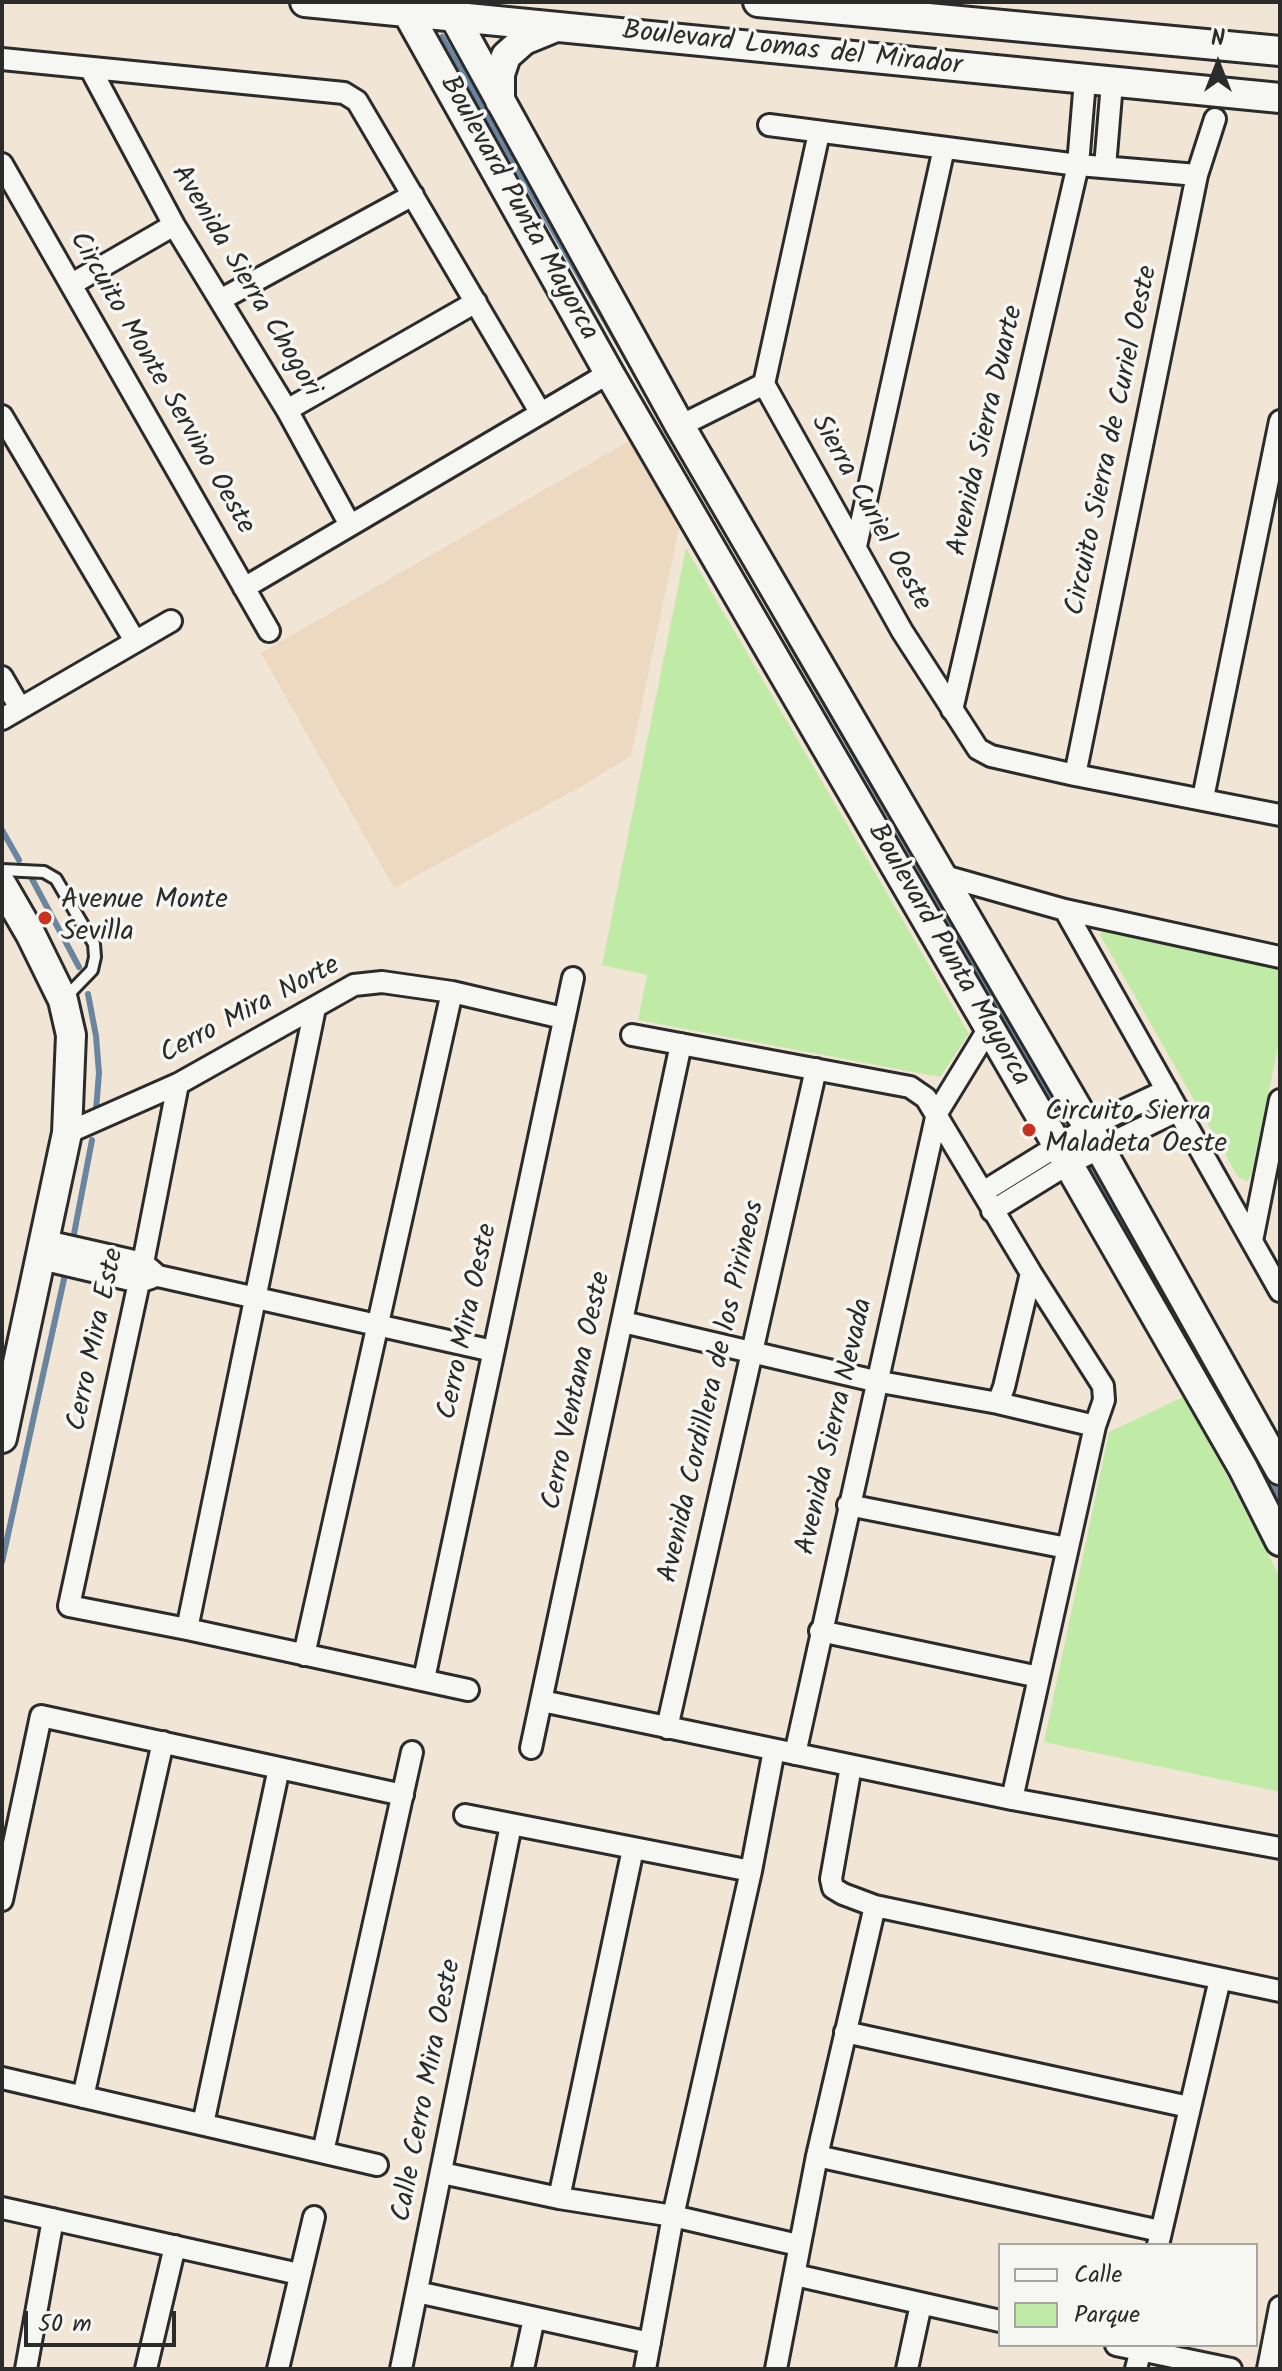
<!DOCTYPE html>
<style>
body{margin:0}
#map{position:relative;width:1282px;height:2371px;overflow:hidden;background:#f1e5d6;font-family:Kalam,sans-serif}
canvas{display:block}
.frame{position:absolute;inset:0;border:4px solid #2b2b2b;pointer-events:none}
.legend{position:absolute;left:998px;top:2243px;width:260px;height:104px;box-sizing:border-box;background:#f6f6f2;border:2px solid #a5a5a2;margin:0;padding:10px 14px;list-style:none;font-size:24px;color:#2b2b2b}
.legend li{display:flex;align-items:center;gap:16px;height:40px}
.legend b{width:40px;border:2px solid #a5a5a2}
.north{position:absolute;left:1178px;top:24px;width:80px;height:80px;-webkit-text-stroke:6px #f6f6f2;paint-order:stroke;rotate:0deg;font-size:22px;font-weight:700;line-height:32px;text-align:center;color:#2b2b2b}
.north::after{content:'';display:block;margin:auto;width:28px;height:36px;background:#2b2b2b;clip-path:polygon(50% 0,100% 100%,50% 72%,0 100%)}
.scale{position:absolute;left:24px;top:2311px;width:152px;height:36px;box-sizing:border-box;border:4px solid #2b2b2b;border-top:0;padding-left:10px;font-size:24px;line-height:28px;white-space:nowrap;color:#2b2b2b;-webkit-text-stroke:6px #f6f6f2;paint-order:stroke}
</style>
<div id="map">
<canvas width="1282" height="2371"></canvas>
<div class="frame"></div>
<ul class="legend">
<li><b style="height:10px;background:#f6f6f2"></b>Calle</li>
<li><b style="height:22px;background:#c0eba7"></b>Parque</li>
</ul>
<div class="north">N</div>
<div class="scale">50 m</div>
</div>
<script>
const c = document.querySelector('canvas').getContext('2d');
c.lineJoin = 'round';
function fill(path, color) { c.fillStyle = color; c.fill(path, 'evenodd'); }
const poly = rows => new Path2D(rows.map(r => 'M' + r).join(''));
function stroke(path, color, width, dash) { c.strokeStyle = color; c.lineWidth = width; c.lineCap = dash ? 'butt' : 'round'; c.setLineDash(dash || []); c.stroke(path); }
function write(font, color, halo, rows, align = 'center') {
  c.font = font + ' Kalam,sans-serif'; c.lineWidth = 7; c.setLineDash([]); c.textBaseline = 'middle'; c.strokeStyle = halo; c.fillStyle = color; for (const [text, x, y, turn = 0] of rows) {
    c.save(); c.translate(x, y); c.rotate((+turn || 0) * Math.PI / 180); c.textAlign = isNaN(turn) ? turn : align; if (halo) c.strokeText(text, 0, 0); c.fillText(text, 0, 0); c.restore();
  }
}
fill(poly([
 [629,441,679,528,631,756,582,786,394,888,261,653]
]), '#edd9c2');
fill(poly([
 [686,548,969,1034,940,1077,638,1020,647,975,602,965],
 [1104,929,1280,967,1280,1037,1251,1176,1247,1181,1238,1177,1100,935],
 [1185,1396,1280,1577,1280,1792,1044,1742,1109,1432]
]), '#c0eba7');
stroke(poly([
 [442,37,638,378],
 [787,638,1071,1130],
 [2,830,19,860],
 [32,879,79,967],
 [88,994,96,1036,99,1073,96,1110],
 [1091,1167,1206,1366],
 [74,1234,92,1140],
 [1267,1473,1280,1498],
 [2,1562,64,1279]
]), '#6a85a0', 6);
const lane = poly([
 [2,870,44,872,56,879,94,944,95,957,92,970,64,999]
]);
const street = poly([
 [2,59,344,93,357,101,540,412],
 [90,68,174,225,287,410,350,525],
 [769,125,1078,165,1197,175],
 [2,164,269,631],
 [1105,167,1112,83],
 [72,284,174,225],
 [220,300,413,195],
 [764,384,819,133],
 [287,410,476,302],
 [2,416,135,641],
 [680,426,764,384,902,631,978,749,991,756,1075,775,1280,815],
 [856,546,944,148],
 [244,588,609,373],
 [2,677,20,708],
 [952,710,1078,165,1085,80],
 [2,719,171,621],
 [1075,775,1197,175,1215,119],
 [1203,798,1280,421],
 [941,875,1065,910,1280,957],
 [1065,910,1280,1291],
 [632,1035,910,1087,926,1098,1031,1273,1103,1386,1104,1400,1095,1426,1012,1799],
 [178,1084,141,1273,69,1606,187,1629,468,1690],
 [67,1133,178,1084,354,985,382,982,452,992,563,1018],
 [983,1192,1088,1127,1167,1090],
 [992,1211,1068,1164,1179,1110],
 [46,1241,143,1263,158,1276,493,1351],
 [1252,1241,1280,1100],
 [41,1259,139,1282,151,1278],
 [623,1322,875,1381,998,1403,1095,1426],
 [998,1403,1004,1387,1031,1273],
 [848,1505,1067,1548],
 [187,1629,315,1008],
 [820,1631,1039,1677],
 [304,1655,452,992],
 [424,1679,573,978],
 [542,1701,1012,1799,1280,1848],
 [667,1728,816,1069],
 [531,1748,681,1044],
 [795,1754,937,1113,989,1028],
 [851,1766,831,1879,833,1888,843,1894,875,1906,1280,1991],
 [465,1815,751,1871],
 [2,1900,41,1716,403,1795],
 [845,2032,1189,2107],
 [2,2078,377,2165],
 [83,2097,163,1742],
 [203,2124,279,1768],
 [323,2152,412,1752],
 [817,2156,1160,2231],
 [442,2173,559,2198,673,2216,798,2245],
 [559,2198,633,1849],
 [2,2208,299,2274],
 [1158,2245,1220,1979],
 [795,2275,1000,2321],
 [417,2292,650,2343],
 [1116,2345,1231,2369],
 [26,2369,53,2219],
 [146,2369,175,2246],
 [278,2369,314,2217],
 [401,2369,511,1825],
 [523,2369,534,2318],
 [645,2369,673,2216,751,1871,774,1750],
 [776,2369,817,2156,875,1906],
 [907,2369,921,2304],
 [1136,2369,1142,2345],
 [1268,2369,1280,2307]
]);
const secondary = poly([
 [305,2,1280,98],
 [404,2,408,14,609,373,1058,1146,1243,1468,1280,1541],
 [446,2,680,426,1088,1127,1280,1470],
 [758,2,1280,51],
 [500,101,500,74,506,56,524,40,551,29],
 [2,885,31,935,63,1000,71,1035,67,1133,2,1438]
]);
stroke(lane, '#2b2b2b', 16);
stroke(street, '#2b2b2b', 26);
stroke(secondary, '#2b2b2b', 34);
stroke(lane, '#f6f6f2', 10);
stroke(street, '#f6f6f2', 20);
stroke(secondary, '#f6f6f2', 28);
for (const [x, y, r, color] of [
 [45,918,8,"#c8321e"],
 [1029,1130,8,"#c8321e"]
]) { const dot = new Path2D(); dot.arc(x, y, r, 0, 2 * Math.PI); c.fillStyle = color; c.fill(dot); stroke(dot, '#f6f6f2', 3); }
write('28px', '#2b2b2b', '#f6f6f2', [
 ["Boulevard Lomas del Mirador",792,51,6],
 ["Boulevard Punta Mayorca",517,209,61],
 ["Avenida Sierra Chogori",244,282,59],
 ["Circuito Monte Servino Oeste",160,384,60],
 ["Avenida Sierra Duarte",988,431,-77],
 ["Circuito Sierra de Curiel Oeste",1114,441,-78],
 ["Sierra Curiel Oeste",869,514,61],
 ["Boulevard Punta Mayorca",947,956,60],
 ["Cerro Mira Norte",251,1012,-28],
 ["Cerro Mira Oeste",470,1322,-78],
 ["Cerro Mira Este",98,1340,-78],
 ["Cerro Ventana Oeste",579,1391,-78],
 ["Avenida Cordillera de los Pirineos",714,1392,-77],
 ["Avenida Sierra Nevada",837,1427,-77],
 ["Calle Cerro Mira Oeste",429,2091,-79]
]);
write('28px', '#2b2b2b', '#f6f6f2', [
 ["Avenue Monte",61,902],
 ["Sevilla",61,934],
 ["Circuito Sierra",1045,1114],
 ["Maladeta Oeste",1045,1146]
], 'left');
</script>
